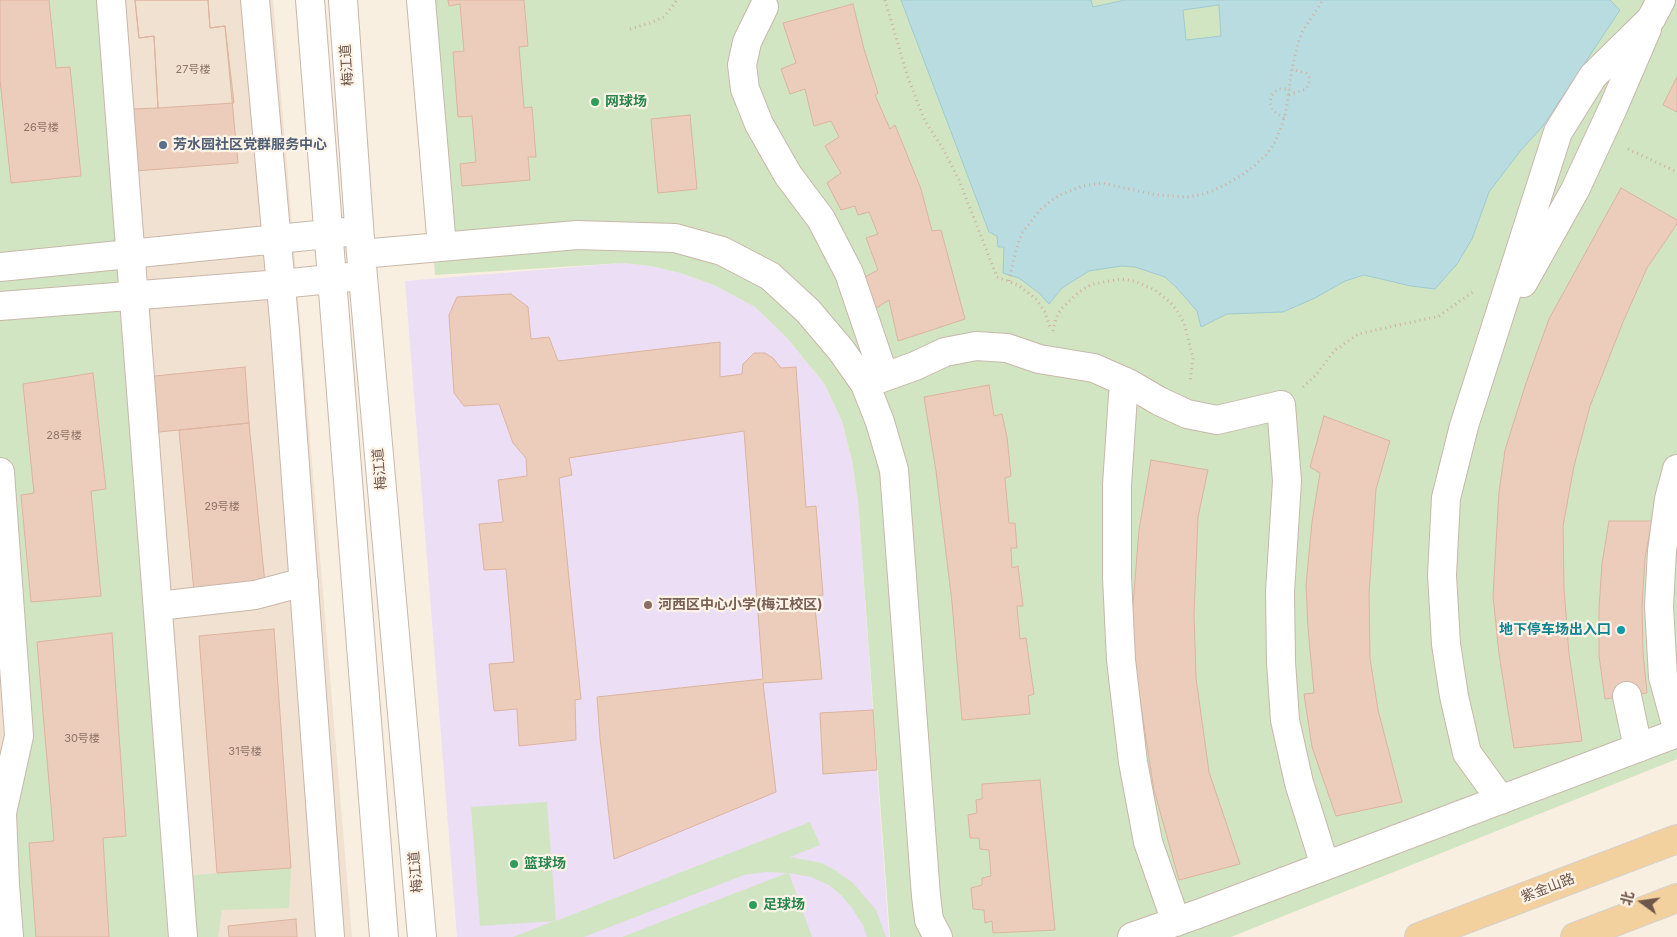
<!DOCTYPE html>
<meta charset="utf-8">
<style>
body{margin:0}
#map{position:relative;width:1677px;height:937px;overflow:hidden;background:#f9efe1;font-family:Inter,"Noto Sans SC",sans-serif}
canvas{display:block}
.north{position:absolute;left:1617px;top:877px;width:50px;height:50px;-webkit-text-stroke:4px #fdf3e7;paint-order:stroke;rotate:284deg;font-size:14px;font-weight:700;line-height:20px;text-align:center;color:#6e564b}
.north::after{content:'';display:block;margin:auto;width:18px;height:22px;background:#6e564b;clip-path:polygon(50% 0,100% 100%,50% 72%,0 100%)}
</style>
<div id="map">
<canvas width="1677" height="937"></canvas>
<div class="north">北</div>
</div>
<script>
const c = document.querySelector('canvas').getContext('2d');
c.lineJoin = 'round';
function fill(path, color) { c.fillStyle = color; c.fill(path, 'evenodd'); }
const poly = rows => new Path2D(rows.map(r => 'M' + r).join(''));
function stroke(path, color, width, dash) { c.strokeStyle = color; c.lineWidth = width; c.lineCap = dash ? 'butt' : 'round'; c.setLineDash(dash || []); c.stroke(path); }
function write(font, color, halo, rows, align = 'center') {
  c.font = font + ' Inter,"Noto Sans SC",sans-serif'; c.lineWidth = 4.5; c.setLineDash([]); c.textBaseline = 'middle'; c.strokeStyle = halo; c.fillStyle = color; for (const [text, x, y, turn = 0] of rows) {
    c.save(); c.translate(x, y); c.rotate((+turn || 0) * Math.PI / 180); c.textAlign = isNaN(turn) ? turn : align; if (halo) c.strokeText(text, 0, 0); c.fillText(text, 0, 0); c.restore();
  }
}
fill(poly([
 [0,0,273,0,352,937,0,937]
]), '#f0e1d1');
fill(poly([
 [623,263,651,266,680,273,714,285,755,307,786,337,824,383,842,421,852,461,858,501,889,937,457,937,405,281]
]), '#ecdef5');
fill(poly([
 [0,0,97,0,167,877,291,868,289,908,222,910,218,937,19,937,0,653],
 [414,0,1677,0,1677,759,1231,937,890,937,858,501,852,461,842,421,824,383,786,337,755,307,714,285,680,273,651,266,623,263,435,275],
 [547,802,556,921,810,822,820,845,790,857,822,863,836,871,852,882,876,910,886,937,867,937,863,925,852,908,841,895,829,885,811,877,789,873,812,937,622,937,787,873,766,872,744,875,584,937,513,937,554,921,480,926,471,807]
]), '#d1e5c2');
const water = poly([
 [901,0,1091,0,1093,7,1125,0,1610,0,1620,10,1543,126,1521,150,1489,192,1472,239,1457,264,1435,289,1411,286,1364,275,1345,281,1315,298,1283,312,1227,314,1201,327,1197,311,1176,287,1165,277,1135,267,1121,266,1089,271,1062,288,1049,304,1039,293,1019,278,1003,273,1004,247,998,247,997,236,989,232,901,0],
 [1219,5,1221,36,1186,40,1183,10,1219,5]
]);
fill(water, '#b8dce0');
stroke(water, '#a0cbd1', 1);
const building = poly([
 [0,0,49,0,56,68,70,67,81,176,11,183,0,80,0,0],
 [135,0,208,0,210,28,225,26,238,163,136,171,132,109,158,108,154,36,139,38,135,0],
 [135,0,208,0,210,28,225,26,234,103,158,108,154,36,139,38,135,0],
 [448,0,524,0,528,46,519,47,524,108,532,107,536,157,528,157,530,180,462,186,460,164,476,162,472,116,458,117,453,52,464,51,460,4,449,6,448,0],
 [853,4,864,49,878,93,875,95,890,129,895,125,921,189,932,231,941,230,965,319,898,341,889,300,875,309,863,278,878,270,866,238,878,234,869,212,858,215,855,206,841,210,827,183,841,173,825,146,839,137,831,121,814,126,805,89,790,94,781,69,796,63,783,23,853,4],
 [1677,77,1677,112,1663,105,1677,77],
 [690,115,697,189,658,193,651,119,690,115],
 [1621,188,1677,220,1677,224,1647,268,1623,322,1590,406,1574,466,1563,526,1564,588,1569,654,1582,741,1514,748,1499,654,1493,596,1499,492,1505,450,1526,383,1549,319,1621,188],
 [511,294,528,307,531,339,549,337,558,361,720,342,720,377,742,374,743,364,754,353,765,353,773,358,781,368,796,367,806,507,816,506,823,595,814,597,822,679,763,683,776,792,614,859,600,738,597,697,763,679,744,431,569,458,572,475,559,478,581,699,575,700,576,740,519,746,517,709,494,711,489,664,514,662,506,569,484,570,479,524,503,522,498,480,527,476,526,458,513,443,499,404,464,406,454,393,449,315,457,297,511,294],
 [245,367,249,423,149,433,145,377,245,367],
 [93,373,106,489,91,491,101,596,31,602,21,495,34,493,23,384,93,373],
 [989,385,994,416,1002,414,1007,437,1011,476,1005,478,1009,523,1015,523,1017,548,1011,548,1012,568,1018,566,1023,606,1017,606,1020,639,1026,638,1034,694,1028,696,1030,714,962,720,952,602,936,471,924,397,989,385],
 [1324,416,1390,441,1376,489,1369,594,1370,658,1378,710,1402,802,1336,816,1312,747,1304,694,1314,693,1308,628,1306,585,1312,522,1320,473,1310,467,1324,416],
 [249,423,265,584,194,592,179,430,249,423],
 [1151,460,1208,470,1198,517,1194,614,1196,678,1209,772,1240,864,1179,880,1154,790,1133,655,1133,604,1139,530,1151,460],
 [1609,521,1652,521,1645,558,1642,607,1643,652,1647,693,1605,699,1599,656,1599,609,1602,564,1609,521],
 [274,629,291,868,217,873,199,636,274,629],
 [112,633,126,836,103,838,109,937,36,937,29,843,54,841,37,642,112,633],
 [873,710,877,770,823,774,820,713,873,710],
 [1040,780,1055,930,993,933,992,921,985,923,984,910,973,909,971,888,982,885,982,878,991,876,989,850,980,849,979,838,970,838,968,815,977,813,976,800,982,799,982,784,1040,780],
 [296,919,297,937,229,937,228,926,296,919]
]);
fill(building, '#eccdbc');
stroke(building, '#ddb49e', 1);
const minor = poly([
 [111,0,183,937],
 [255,0,285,331,330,937],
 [310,0,384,937],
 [343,0,361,254,422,937],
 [421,0,442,247],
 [764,7,747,42,742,65,745,89,759,124,788,175,821,219,849,273,884,376],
 [361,254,577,235,675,238,722,251,770,276,808,311,841,350,865,384,880,422,894,470,926,896,929,920,938,937],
 [0,267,347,232],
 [1523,283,1575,190,1613,108,1647,29],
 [0,306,281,284,350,277],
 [1124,381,1117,485,1117,577,1121,660,1133,762,1148,842,1176,922],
 [865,384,915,366,945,352,976,346,1007,348,1039,359,1094,368,1130,384,1159,401,1187,414,1217,420,1281,405,1287,481,1280,592,1281,662,1285,720,1299,783,1325,866],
 [1677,469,1669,499,1662,551,1659,606,1663,677,1677,728],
 [0,472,19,736,2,813,5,885,9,937],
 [158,606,255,595,304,582],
 [1627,696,1638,748],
 [1501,800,1467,753,1454,696,1446,644,1442,575,1446,498,1464,426,1558,132,1593,76,1651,19,1661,0],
 [1132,937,1198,914,1677,733]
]);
const major = poly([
 [1419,937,1677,839],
 [1575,937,1677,898]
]);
stroke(minor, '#c8b7aa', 30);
stroke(major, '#d6d0cd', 30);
stroke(poly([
 [885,0,908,78,925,121,942,147,959,180,997,277,1018,285,1036,299,1045,312,1051,330],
 [630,29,650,23,664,17,677,0],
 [1289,95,1306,89,1309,84,1309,77,1306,73,1292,69],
 [1284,118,1272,110,1270,101,1272,95,1278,89,1290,89],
 [1628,149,1677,172],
 [1009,281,1016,249,1022,233,1040,210,1051,201,1060,195,1083,186,1102,183,1157,195,1187,197,1199,195,1210,192,1225,185,1242,175,1255,165,1266,155,1275,142,1282,125,1286,111,1292,69,1298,43,1302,32,1323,0],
 [1053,331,1056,318,1061,309,1079,292,1092,284,1121,279,1134,281,1155,290,1171,303,1178,312,1184,323,1193,358,1190,382],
 [1303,387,1316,375,1334,351,1358,334,1439,316,1474,291]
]), '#d0b1a0', 3, [1, 4]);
stroke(minor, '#fff', 28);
stroke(major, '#f2d19f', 28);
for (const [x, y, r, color] of [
 [595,102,5,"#2e9e5b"],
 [163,145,5,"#5c6f8a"],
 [648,605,5,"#8d6e63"],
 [1621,630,5,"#0f9aa8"],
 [514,864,5,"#2e9e5b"],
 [753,905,5,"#2e9e5b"]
]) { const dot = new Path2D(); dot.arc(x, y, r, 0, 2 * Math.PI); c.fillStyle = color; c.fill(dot); stroke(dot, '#fdf3e7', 2); }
write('11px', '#8e7467', null, [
 ["27号楼",193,70],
 ["26号楼",41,128],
 ["28号楼",64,436],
 ["29号楼",222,507],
 ["30号楼",82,739],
 ["31号楼",245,752]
]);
write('14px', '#6e564b', '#fdf3e7', [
 ["梅江道",347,65,-94],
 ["梅江道",380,469,-95],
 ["梅江道",416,872,-95],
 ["紫金山路",1548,888,-21]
]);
write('bold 14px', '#27864d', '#fdf3e7', [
 ["网球场",605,102],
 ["篮球场",524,864],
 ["足球场",763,905]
], 'left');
write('bold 14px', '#4e5e75', '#fdf3e7', [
 ["芳水园社区党群服务中心",173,145]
], 'left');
write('bold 14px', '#785e54', '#fdf3e7', [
 ["河西区中心小学(梅江校区)",658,605]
], 'left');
write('bold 14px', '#0d838f', '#fdf3e7', [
 ["地下停车场出入口",1611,630]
], 'right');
</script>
